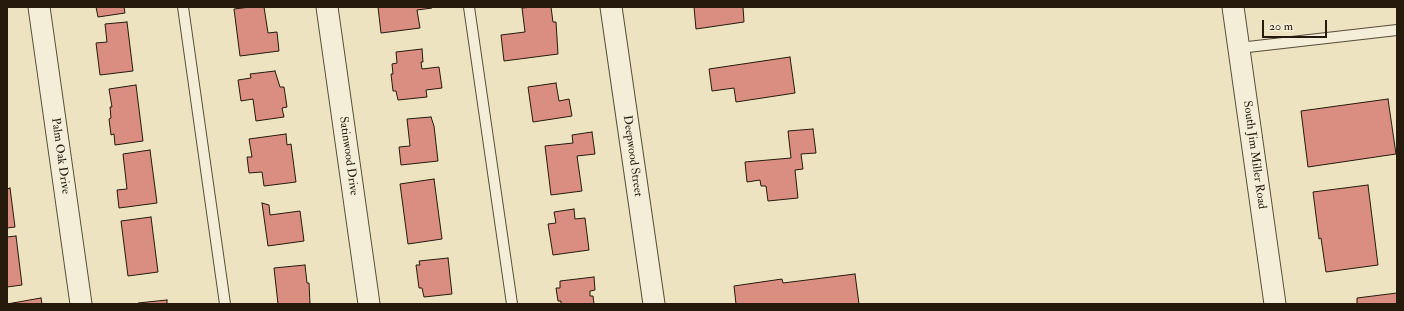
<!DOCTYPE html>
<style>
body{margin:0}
#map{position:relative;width:1404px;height:311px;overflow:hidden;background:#eee3c1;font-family:"IM FELL Double Pica",serif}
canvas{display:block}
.frame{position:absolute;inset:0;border:8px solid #251a0c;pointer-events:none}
.scale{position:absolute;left:1262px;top:20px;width:65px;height:18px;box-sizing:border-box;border:2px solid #251a0c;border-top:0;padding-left:5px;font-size:12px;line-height:14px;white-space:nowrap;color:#251a0c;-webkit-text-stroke:3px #f4edd7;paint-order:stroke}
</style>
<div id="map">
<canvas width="1404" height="311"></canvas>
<div class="frame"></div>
<div class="scale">20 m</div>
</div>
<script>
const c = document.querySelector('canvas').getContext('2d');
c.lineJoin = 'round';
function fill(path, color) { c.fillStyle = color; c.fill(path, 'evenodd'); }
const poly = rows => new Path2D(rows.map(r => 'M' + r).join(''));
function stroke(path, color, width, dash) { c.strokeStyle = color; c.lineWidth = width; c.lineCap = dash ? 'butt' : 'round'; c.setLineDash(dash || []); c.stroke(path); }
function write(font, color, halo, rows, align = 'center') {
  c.font = font + ' "IM FELL Double Pica",serif'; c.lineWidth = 3; c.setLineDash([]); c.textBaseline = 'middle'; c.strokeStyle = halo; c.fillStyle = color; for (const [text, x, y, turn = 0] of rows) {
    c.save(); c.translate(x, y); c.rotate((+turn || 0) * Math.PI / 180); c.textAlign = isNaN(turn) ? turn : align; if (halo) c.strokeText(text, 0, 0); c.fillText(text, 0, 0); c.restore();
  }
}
const building = poly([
 [96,7,124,7,125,13,98,17,96,7],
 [250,7,264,7,268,33,277,32,279,51,240,56,234,9,250,7],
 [378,7,432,7,432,8,417,10,420,28,381,33,378,7],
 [533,7,551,7,553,22,556,22,558,54,504,61,501,35,525,32,522,8,533,7],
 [694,7,743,7,744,22,696,29,694,7],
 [127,22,133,71,100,75,96,43,107,42,105,24,127,22],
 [422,49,423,62,421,62,422,69,439,67,442,88,426,90,427,97,398,100,396,91,393,91,391,74,393,74,392,64,397,63,396,52,422,49],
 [790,57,795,93,736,102,734,88,712,91,709,69,790,57],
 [275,71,280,87,284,87,287,107,282,108,284,117,256,121,253,99,241,101,238,80,251,78,250,74,275,71],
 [556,83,559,101,569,99,572,116,533,122,528,87,556,83],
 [136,85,143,141,115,145,114,134,111,135,109,119,111,118,110,107,112,107,109,89,136,85],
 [1388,99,1396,154,1308,167,1301,111,1388,99],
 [431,117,434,126,438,161,401,165,399,147,410,146,407,119,431,117],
 [813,129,816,153,801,154,803,169,795,170,798,198,768,201,766,186,761,186,760,180,747,182,745,162,791,158,788,131,813,129],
 [592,132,595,154,577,156,582,191,551,195,545,146,573,143,572,135,592,132],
 [286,134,287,145,291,144,296,182,264,186,262,172,249,173,247,157,252,157,249,139,286,134],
 [150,150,157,203,119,208,117,190,127,189,123,154,150,150],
 [434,179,442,239,408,244,400,184,434,179],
 [1368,185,1378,265,1326,272,1321,238,1319,239,1313,192,1368,185],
 [10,188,15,227,7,228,7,189,10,188],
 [262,203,269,205,270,215,300,211,304,241,268,246,262,203],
 [574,209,575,219,585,218,589,250,553,255,548,224,556,223,554,212,574,209],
 [151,217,158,272,128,276,121,221,151,217],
 [16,236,22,285,7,287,7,237,16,236],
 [448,258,452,294,424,297,422,288,419,288,416,265,420,265,419,261,448,258],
 [305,265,307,283,309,283,310,304,278,304,274,268,305,265],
 [855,274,859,304,736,304,734,286,782,279,783,283,855,274],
 [594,277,595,290,590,291,590,296,593,296,594,304,561,304,561,301,558,301,556,288,560,288,560,281,594,277],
 [1397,293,1397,304,1357,304,1357,298,1397,293],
 [41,298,42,304,7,304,41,298],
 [167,300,167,304,138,304,138,303,167,300]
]);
fill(building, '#da8e82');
stroke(building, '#251a0c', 1);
const lane = poly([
 [183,7,225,304],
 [469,7,512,304],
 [1239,48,1397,30]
]);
const street = poly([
 [39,7,81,304],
 [327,7,369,304],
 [611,7,654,304],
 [1233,7,1275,304]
]);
stroke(lane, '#574c39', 12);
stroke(street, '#574c39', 23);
stroke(lane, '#f4edd7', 10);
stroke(street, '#f4edd7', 21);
write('12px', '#251a0c', '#f4edd7', [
 ["South Jim Miller Road",1254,155,82],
 ["Palm Oak Drive",60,156,82],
 ["Satinwood Drive",348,156,82],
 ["Deepwood Street",632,156,82]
]);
</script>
